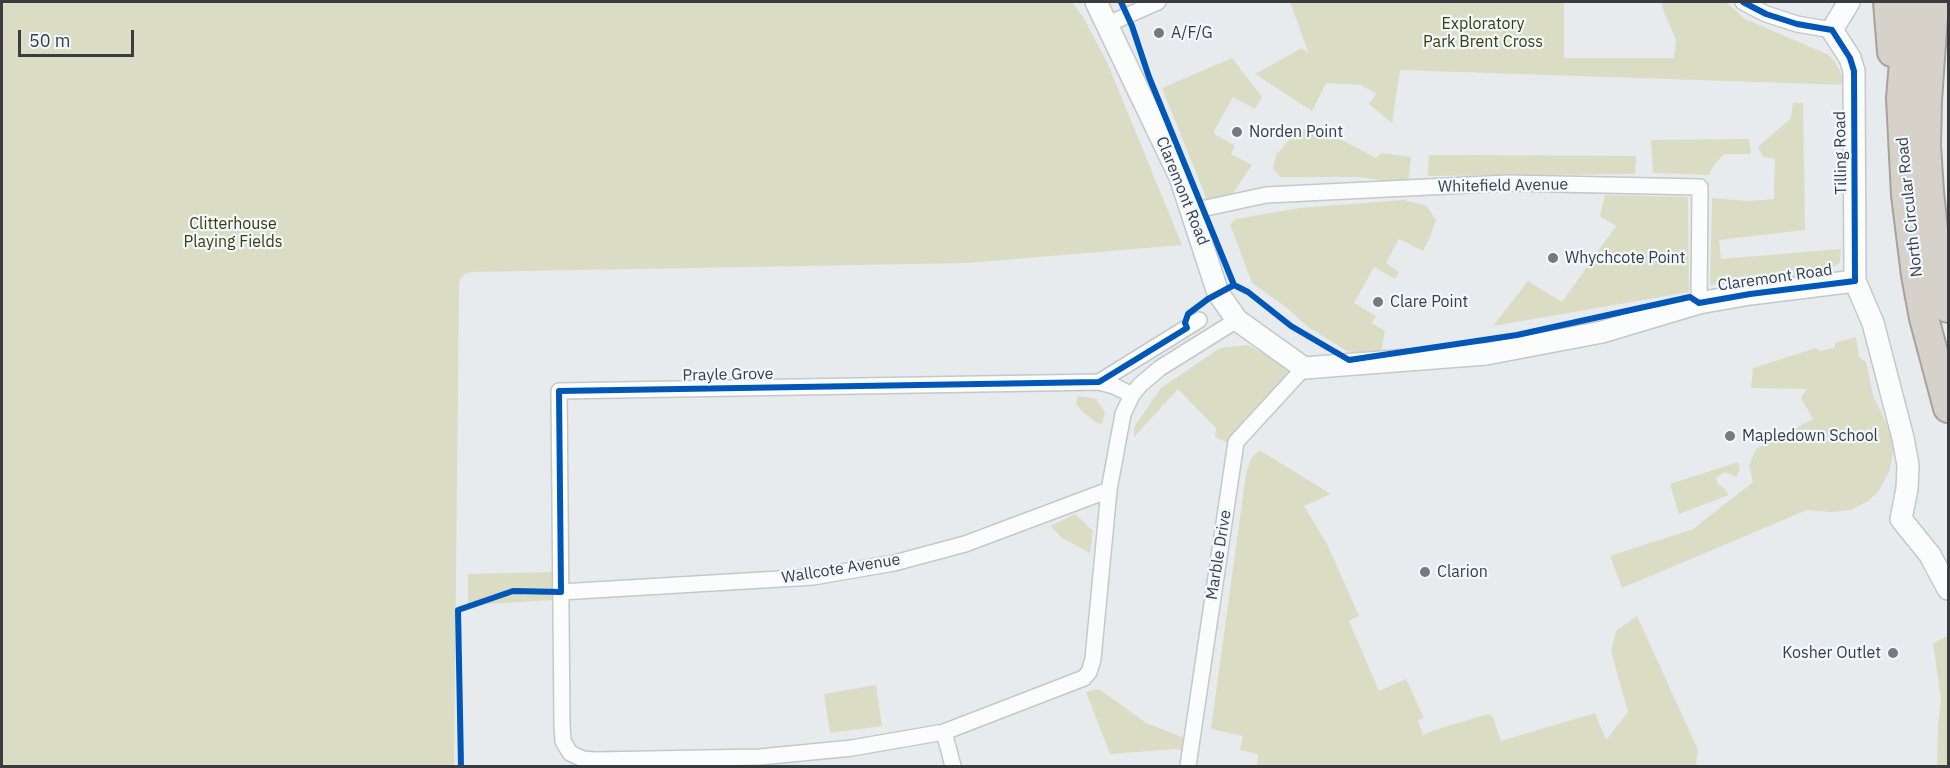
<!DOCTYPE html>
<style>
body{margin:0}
#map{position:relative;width:1950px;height:768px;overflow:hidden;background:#e7ebee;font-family:"IBM Plex Sans",sans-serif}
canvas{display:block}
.frame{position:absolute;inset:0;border:3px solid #3a3d3f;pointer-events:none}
.scale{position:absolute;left:18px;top:30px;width:116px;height:27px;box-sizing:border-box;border:3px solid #3a3d3f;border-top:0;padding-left:8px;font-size:18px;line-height:21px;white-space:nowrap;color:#3a3d3f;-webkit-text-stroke:4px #f1f8ff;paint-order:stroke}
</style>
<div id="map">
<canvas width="1950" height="768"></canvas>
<div class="frame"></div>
<div class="scale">50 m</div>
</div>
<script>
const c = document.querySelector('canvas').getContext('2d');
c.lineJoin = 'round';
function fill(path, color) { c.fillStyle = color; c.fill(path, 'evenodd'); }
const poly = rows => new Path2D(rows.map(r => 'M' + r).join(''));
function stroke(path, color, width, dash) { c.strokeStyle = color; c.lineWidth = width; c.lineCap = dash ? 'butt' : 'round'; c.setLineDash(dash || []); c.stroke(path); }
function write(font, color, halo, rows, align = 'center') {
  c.font = font + ' "IBM Plex Sans",sans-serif'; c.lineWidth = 4.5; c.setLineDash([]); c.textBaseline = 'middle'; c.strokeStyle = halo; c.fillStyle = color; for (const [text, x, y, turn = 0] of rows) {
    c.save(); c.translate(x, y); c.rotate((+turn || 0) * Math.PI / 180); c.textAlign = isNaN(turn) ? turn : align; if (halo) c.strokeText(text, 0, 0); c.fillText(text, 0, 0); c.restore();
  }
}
fill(poly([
 [2,2,1072,2,1083,17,1107,62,1182,245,967,263,471,272,465,274,460,279,459,288,454,766,2,766],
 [1290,2,1564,2,1564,58,1674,58,1676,40,1662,7,1662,2,1726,2,1745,19,1829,55,1836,63,1847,85,1400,70,1392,123,1369,104,1376,94,1361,85,1326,83,1312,111,1255,74,1302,48,1309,54],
 [1232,58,1262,97,1255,109,1233,97,1213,133,1235,146,1231,154,1252,165,1233,193,1223,199,1207,200,1162,88],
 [1793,103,1803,103,1805,230,1719,240,1721,259,1841,249,1840,262,1821,277,1710,285,1712,198,1747,201,1774,199,1775,159,1763,157,1758,147,1791,118],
 [1315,126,1376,158,1382,153,1411,157,1408,184,1359,177,1281,177,1273,169,1276,155,1296,132],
 [1749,139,1751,154,1724,154,1714,165,1709,175,1653,173,1651,140],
 [1429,155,1459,155,1636,156,1635,174,1428,176],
 [1605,195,1688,197,1689,292,1493,326,1528,281,1562,302,1616,226,1600,216],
 [1403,200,1427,206,1436,220,1430,237,1423,251,1399,239,1386,263,1399,272,1395,279,1374,267,1354,303,1376,316,1372,323,1385,331,1380,356,1347,351,1308,327,1286,307,1252,283,1230,224,1236,219,1299,208],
 [1856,337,1859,357,1866,362,1873,395,1887,425,1894,448,1889,472,1878,492,1868,501,1851,510,1831,512,1807,510,1622,588,1610,556,1693,529,1753,482,1749,466,1756,449,1813,419,1801,398,1807,389,1751,388,1753,368,1816,348,1820,351,1834,348,1835,343],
 [1248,345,1280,363,1292,372,1229,443,1215,437,1216,428,1178,389,1134,437,1134,427,1161,388,1220,348],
 [1078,396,1096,399,1105,412,1102,424,1097,423,1083,412,1076,404],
 [1259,450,1331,494,1304,506,1327,544,1359,616,1349,621,1379,691,1406,679,1424,718,1418,720,1423,735,1435,730,1488,714,1493,717,1501,741,1595,713,1606,740,1628,712,1611,651,1616,631,1637,616,1698,750,1696,766,1257,766,1258,754,1240,750,1243,736,1211,729,1246,474,1251,459],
 [1738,462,1740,470,1736,477,1725,472,1716,478,1717,483,1724,488,1729,495,1679,514,1670,484],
 [1075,514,1093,531,1090,553,1062,538,1051,526],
 [552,572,553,600,487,604,468,610,468,574],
 [1948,636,1948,766,1937,766,1938,725,1941,699,1933,643],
 [876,685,882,726,830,733,824,694],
 [1099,689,1146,723,1187,739,1186,752,1176,749,1110,754,1086,692]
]), '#daddc3');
const street = poly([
 [1743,2,1766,14,1797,24,1832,30],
 [1108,24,1158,2],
 [1192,211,1266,195,1508,183,1700,187,1699,303],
 [1099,382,1199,320],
 [1132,395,1114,386,1099,382,559,391,562,725,563,741,570,753,583,759,595,760,760,757,852,748,944,732,1084,678,1089,672,1093,659,1109,490,1123,414,1132,395,1140,385,1160,368,1237,320],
 [561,592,813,577,894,563,965,544,1109,490],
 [944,732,953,766],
 [1188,766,1236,442,1304,368]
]);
const secondary = poly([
 [1096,2,1180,177,1218,293,1237,320,1304,368,1486,354,1602,332,1699,303,1750,294,1855,281],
 [1849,2,1832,30,1850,58,1854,71,1855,281,1873,323,1903,438,1908,465,1907,489,1901,519,1930,555,1948,589]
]);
const highway = poly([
 [1888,2,1892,52],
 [1909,2,1901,98,1906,195,1916,275,1924,318,1948,408],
 [1934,2,1927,100,1926,145,1929,192,1934,239,1948,308]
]);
stroke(street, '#c4c8ca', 18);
stroke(secondary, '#c4c8ca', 24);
stroke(highway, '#a8a29c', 32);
stroke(street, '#fbfcfc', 15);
stroke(secondary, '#fbfcfc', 21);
stroke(highway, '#d6d1c9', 28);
stroke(poly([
 [1121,2,1132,26,1149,77,1234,285,1248,292,1291,326,1349,360,1517,335,1690,297,1699,303,1750,294,1855,281,1854,71,1850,58,1832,30],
 [1743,2,1766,14,1797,24,1832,30],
 [461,766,458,610,513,591,561,592,559,391,1099,382,1187,328,1185,323,1188,314,1208,299,1234,285]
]), '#0057b8', 6);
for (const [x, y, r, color] of [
 [1159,33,6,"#777a7c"],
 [1237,132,6,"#777a7c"],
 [1553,258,6,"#777a7c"],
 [1378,302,6,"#777a7c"],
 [1730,436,6,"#777a7c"],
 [1425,572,6,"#777a7c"],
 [1893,653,6,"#777a7c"]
]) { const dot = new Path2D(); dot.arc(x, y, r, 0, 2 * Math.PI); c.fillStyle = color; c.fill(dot); stroke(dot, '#f1f8ff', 2); }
write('16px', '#3c3d02', '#f1f8ff', [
 ["Exploratory",1483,24],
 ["Park Brent Cross",1483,42],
 ["Clitterhouse",233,224],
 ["Playing Fields",233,242]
]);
write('16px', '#3a3d3f', '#f1f8ff', [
 ["A/F/G",1171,33],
 ["Norden Point",1249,132],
 ["Whychcote Point",1565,258],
 ["Clare Point",1390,302],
 ["Mapledown School",1742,436],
 ["Clarion",1437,572],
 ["Kosher Outlet",1881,653,"right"]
], 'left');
write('16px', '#3a3d3f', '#f1f8ff', [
 ["Tilling Road",1841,153,-91],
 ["Whitefield Avenue",1503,186,-1],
 ["Claremont Road",1182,191,68],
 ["North Circular Road",1910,207,-96],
 ["Claremont Road",1775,278,-8],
 ["Prayle Grove",728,375,-1],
 ["Marble Drive",1219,555,-81],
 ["Wallcote Avenue",841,569,-9]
]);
</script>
